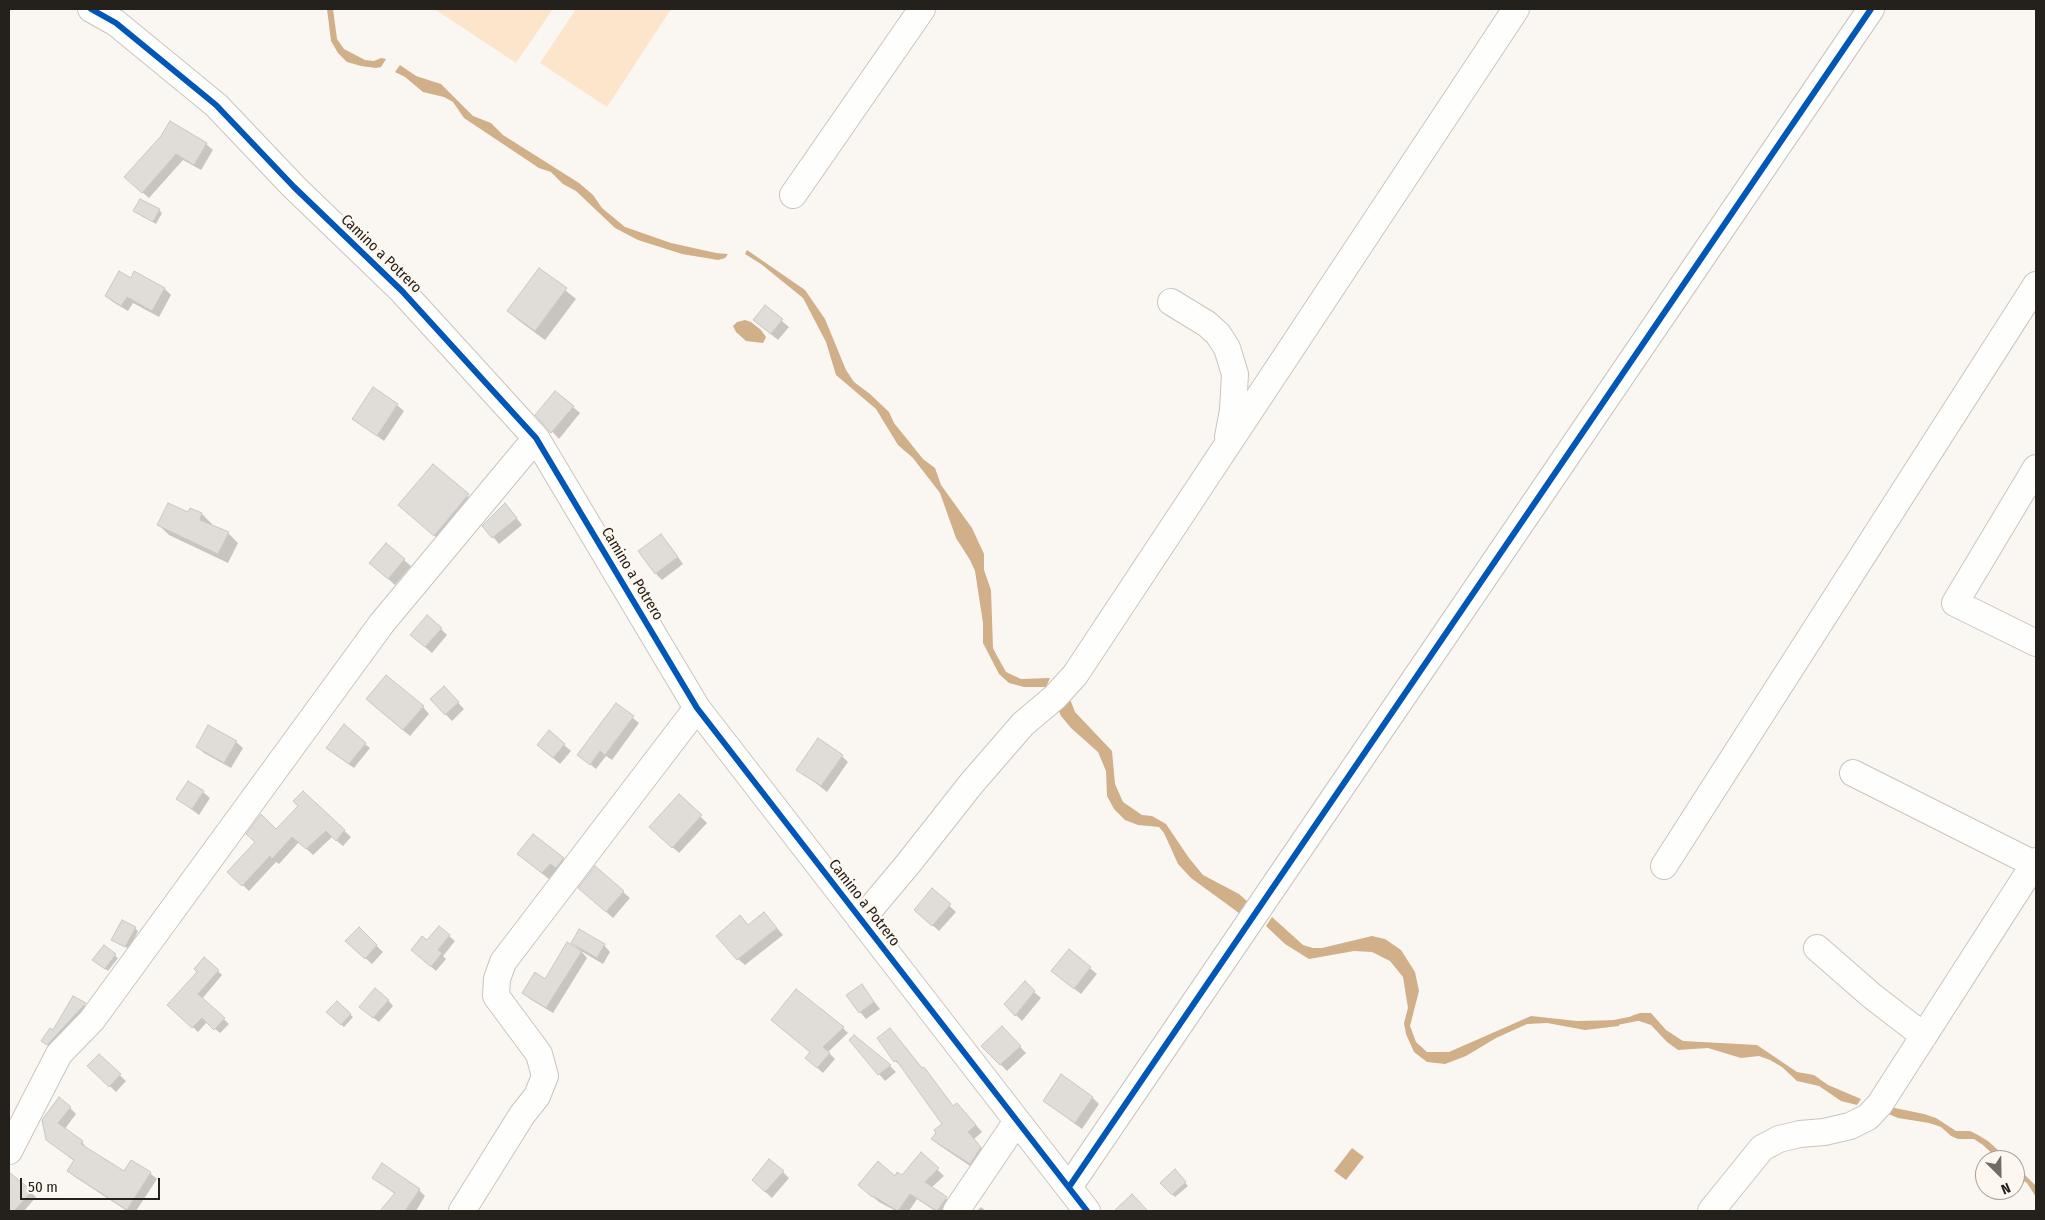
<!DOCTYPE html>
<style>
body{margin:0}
#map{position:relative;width:2045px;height:1220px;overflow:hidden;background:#faf7f2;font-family:"Fira Sans Condensed",sans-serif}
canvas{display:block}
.frame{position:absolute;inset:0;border:10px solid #24201b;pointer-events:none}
.north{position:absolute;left:1975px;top:1150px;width:50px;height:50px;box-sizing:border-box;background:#fef7ef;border:1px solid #a7a19a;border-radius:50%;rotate:157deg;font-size:14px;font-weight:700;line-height:20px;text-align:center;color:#24201b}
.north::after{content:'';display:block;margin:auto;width:18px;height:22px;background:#6f6b66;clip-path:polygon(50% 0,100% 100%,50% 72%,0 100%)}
.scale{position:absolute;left:20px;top:1178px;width:140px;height:22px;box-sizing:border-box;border:2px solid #24201b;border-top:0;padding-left:6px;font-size:15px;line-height:18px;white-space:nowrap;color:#24201b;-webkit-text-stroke:4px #fef7ef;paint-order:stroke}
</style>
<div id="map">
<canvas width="2045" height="1220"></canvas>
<div class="frame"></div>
<div class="north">N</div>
<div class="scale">50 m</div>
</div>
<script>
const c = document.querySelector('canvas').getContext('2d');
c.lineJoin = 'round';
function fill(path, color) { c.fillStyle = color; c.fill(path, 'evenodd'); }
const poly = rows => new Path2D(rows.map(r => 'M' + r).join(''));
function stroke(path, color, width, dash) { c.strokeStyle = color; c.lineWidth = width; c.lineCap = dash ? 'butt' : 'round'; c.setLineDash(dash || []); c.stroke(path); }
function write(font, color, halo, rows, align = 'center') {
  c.font = font + ' "Fira Sans Condensed",sans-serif'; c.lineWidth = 5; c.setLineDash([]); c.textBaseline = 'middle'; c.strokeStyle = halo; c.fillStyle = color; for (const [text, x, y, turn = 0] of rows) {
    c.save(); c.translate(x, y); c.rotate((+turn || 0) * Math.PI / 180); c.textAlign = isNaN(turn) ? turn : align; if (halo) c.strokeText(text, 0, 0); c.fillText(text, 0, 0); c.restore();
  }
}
fill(poly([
 [437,9,553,9,516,63,436,10],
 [576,9,671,9,607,107,540,63]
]), '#fce5cb');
fill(poly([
 [327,9,333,9,337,39,344,49,365,60,374,61,381,58,386,59,381,67,376,68,361,66,347,62,338,53,331,41],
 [400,65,416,76,441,84,473,116,491,123,503,135,579,183,593,195,602,208,625,227,671,243,716,253,728,254,725,258,718,260,682,254,638,240,615,228,576,191,563,184,551,172,539,168,464,118,453,102,444,97,423,92,405,77,395,72],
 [747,250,805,290,825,319,846,370,854,382,870,394,889,412,894,423,911,444,923,459,935,468,941,485,972,528,984,554,984,570,991,590,993,648,996,654,1006,672,1021,679,1050,678,1046,687,1024,687,1009,683,999,674,983,643,983,623,975,571,970,560,956,538,940,493,913,458,898,445,876,409,836,375,826,342,803,298,761,264,745,254],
 [745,320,751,322,761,330,766,337,763,343,746,341,736,332,733,326,737,322],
 [1068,694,1075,712,1112,751,1115,784,1123,802,1142,815,1152,816,1166,824,1189,858,1203,875,1239,894,1248,902,1239,913,1191,878,1178,864,1164,833,1159,827,1138,825,1125,820,1114,809,1107,796,1106,771,1098,752,1071,728,1061,716,1056,704],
 [1272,917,1303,945,1313,948,1322,948,1372,936,1385,939,1401,950,1415,972,1419,991,1410,1026,1416,1042,1427,1052,1449,1052,1531,1016,1577,1021,1619,1020,1619,1026,1585,1030,1547,1023,1527,1024,1496,1038,1466,1056,1445,1064,1427,1062,1414,1052,1406,1034,1404,1023,1408,1008,1403,977,1390,961,1372,952,1354,951,1309,959,1285,944,1266,926],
 [1640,1013,1651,1013,1666,1030,1683,1041,1757,1045,1797,1072,1814,1075,1828,1085,1861,1099,1857,1105,1841,1101,1819,1086,1797,1081,1782,1067,1770,1060,1759,1056,1741,1058,1708,1048,1678,1050,1667,1042,1651,1025,1639,1021,1631,1021,1631,1016],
 [1890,1107,1924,1114,1936,1118,1956,1131,1970,1131,1978,1135,1988,1141,2009,1160,1999,1160,1983,1145,1974,1139,1958,1139,1951,1136,1941,1127,1929,1123,1898,1118,1886,1113],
 [1352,1148,1364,1157,1346,1180,1334,1171],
 [2015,1165,2036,1186,2036,1197,2027,1183,2015,1176]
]), '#d1af88');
fill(poly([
 [162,136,206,144,213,150,201,170,183,160,149,198,132,183],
 [159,210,162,213,156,224,138,213],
 [539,269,576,299,545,340,518,320,508,310],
 [135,273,165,289,171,295,159,317,133,303,128,311,113,302,106,296,131,280],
 [765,307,789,327,778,340,761,326],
 [397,405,404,411,384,441,353,419],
 [573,407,580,413,559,439,537,415],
 [433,466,478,505,445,545,399,505],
 [511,511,522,525,499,544,484,526],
 [188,513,202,514,212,524,211,526,228,533,238,543,228,563,169,535,159,525],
 [667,542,683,564,662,580,656,574],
 [386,545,411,566,395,585,370,563],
 [441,629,447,635,432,653,418,641],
 [444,688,464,709,452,721,432,700],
 [617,705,639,723,612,760,606,756,596,769,579,755],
 [374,706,423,707,429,714,410,736],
 [549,732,571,751,560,764,545,751],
 [236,742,243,748,231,768,204,753,198,747],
 [365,744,370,748,354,768,333,753],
 [842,756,848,762,827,792,798,769],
 [203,792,210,798,199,815,178,799],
 [303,793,351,837,343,846,332,837,313,855,299,842,279,864,276,862,249,891,229,872,276,830,300,806],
 [679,796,707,823,679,853,657,833],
 [563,859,569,865,563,874,557,869,549,879,525,860],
 [595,868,630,898,613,918,586,894],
 [932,890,956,912,939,931,922,916],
 [770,920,783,935,745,965,738,959,748,926],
 [135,928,138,931,129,949,113,940],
 [439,928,455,941,443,956,446,959,436,971,418,955],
 [359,929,383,952,372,964,353,947],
 [573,943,604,945,610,952,603,964,581,951,587,958,553,1013,530,999,523,993,546,980,580,950],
 [104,947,118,958,108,971,97,963],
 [1069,951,1097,974,1081,994,1059,977],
 [218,971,222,975,202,999,229,1024,220,1033,207,1022,198,1032,169,1004],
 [862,986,880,1009,866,1019,860,1012],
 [1034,992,1041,998,1022,1021,1005,1004],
 [73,998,87,1007,50,1047,43,1041,53,1032],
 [388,1000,393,1006,379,1022,366,1012],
 [337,1003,353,1017,344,1027,328,1012],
 [843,1028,848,1033,828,1052,835,1059,823,1073,806,1058],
 [1002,1028,1026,1053,1007,1071,983,1046],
 [896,1036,923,1069,930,1075,954,1107,964,1111,982,1132,974,1139,987,1155,976,1170,939,1145,933,1139,943,1124,902,1067,895,1061],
 [99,1056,126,1081,116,1092,89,1066],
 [890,1066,896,1072,885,1081,879,1074],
 [1093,1098,1099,1104,1082,1129,1044,1101],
 [70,1108,76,1114,64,1130,82,1142,87,1149,125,1173,150,1173,157,1179,136,1211,127,1211,75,1177,68,1171,74,1161,47,1140,43,1120],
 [921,1154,944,1176,931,1188,953,1204,948,1211,935,1211,917,1199,909,1211,896,1211,879,1202,866,1191,896,1177,902,1177],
 [1175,1171,1188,1186,1175,1197,1162,1183],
 [783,1172,789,1178,772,1198,760,1187],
 [14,1178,36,1197,24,1211,9,1211,9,1184],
 [374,1178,419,1190,425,1196,416,1211,382,1211,395,1194],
 [981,1207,986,1211,977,1211]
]), '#0003');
stroke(poly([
 [1613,1023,1638,1018]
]), '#d1af88', 5.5);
const building = poly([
 [170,121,207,143,194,165,176,154,142,193,124,177,161,136,170,121],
 [140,199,160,209,153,222,133,211,140,199],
 [539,268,567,288,535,331,507,311,539,268],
 [119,271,131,278,134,271,165,288,152,311,127,297,121,306,105,296,119,271],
 [765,305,783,319,771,334,753,320,765,305],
 [373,387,398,404,377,436,352,419,373,387],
 [555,391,574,406,551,433,535,415,555,391],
 [433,464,469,494,434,536,398,505,433,464],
 [168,503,188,512,190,508,202,513,200,520,229,532,218,554,157,525,168,503],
 [505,503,517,518,492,538,482,526,505,503],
 [661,534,678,557,655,574,638,551,661,534],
 [386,543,405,559,388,579,369,563,386,543],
 [427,615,442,628,425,647,410,635,427,615],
 [386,675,424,706,403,730,366,699,386,675],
 [444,686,459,702,445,715,430,699,444,686],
 [616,703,634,716,605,755,600,751,590,765,577,755,616,703],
 [344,724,366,743,349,764,326,748,344,724],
 [208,725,237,741,224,763,196,747,208,725],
 [549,730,565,744,553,758,537,745,549,730],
 [818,738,843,755,821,786,796,770,818,738],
 [188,781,204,791,192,809,176,799,188,781],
 [303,791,345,830,336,841,326,831,306,849,292,837,272,859,270,856,242,886,227,872,255,842,246,834,261,814,276,829,298,806,293,801,303,791],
 [679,794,702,815,672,848,649,827,679,794],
 [533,834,564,858,556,868,550,864,542,873,517,854,533,834],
 [595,866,624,891,606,912,578,888,595,866],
 [932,888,951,904,932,926,914,910,932,888],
 [764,912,777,928,737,960,716,936,740,915,748,925,764,912],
 [122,920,136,927,125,947,111,940,122,920],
 [439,926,450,935,438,950,442,953,431,967,411,950,422,936,427,940,439,926],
 [359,927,377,945,365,959,345,941,359,927],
 [579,929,605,944,597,958,571,943,579,929],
 [567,942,582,951,546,1008,522,993,535,972,545,979,567,942],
 [104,945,116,954,105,969,92,960,104,945],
 [1069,949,1091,967,1074,989,1051,971,1069,949],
 [204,957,219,970,198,994,225,1018,214,1030,202,1018,192,1028,167,1005,197,972,194,969,204,957],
 [1025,981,1035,991,1015,1016,1004,1004,1025,981],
 [862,984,874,1002,859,1013,846,995,862,984],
 [375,988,389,1000,373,1018,359,1007,375,988],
 [796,989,844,1027,823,1047,830,1053,817,1068,805,1058,810,1052,771,1020,796,989],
 [73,996,86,1003,47,1045,41,1041,50,1028,53,1030,73,996],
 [337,1001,351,1014,341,1025,326,1012,337,1001],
 [1002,1026,1021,1046,1000,1065,981,1046,1002,1026],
 [890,1028,922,1068,924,1067,953,1106,957,1103,976,1125,968,1132,981,1147,970,1164,931,1139,936,1133,934,1130,942,1124,896,1060,894,1062,877,1038,890,1028],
 [854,1035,891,1065,878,1075,849,1040,854,1035],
 [99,1054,121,1074,109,1087,87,1066,99,1054],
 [1061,1074,1093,1097,1075,1123,1043,1101,1061,1074],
 [59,1097,71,1107,58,1123,83,1141,81,1144,124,1171,131,1160,151,1172,127,1210,67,1171,74,1160,46,1140,42,1120,59,1097],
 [921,1152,939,1168,925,1182,947,1197,937,1211,910,1194,898,1211,873,1196,872,1197,858,1185,878,1161,895,1176,897,1172,902,1175,921,1152],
 [769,1159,784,1171,765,1192,752,1180,769,1159],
 [382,1163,420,1189,405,1211,380,1211,395,1193,372,1178,382,1163],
 [1175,1169,1186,1182,1172,1195,1160,1183,1175,1169],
 [9,1172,32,1191,14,1211,9,1211,9,1172],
 [1132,1194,1148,1211,1114,1211,1132,1194]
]);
fill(building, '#e0ddd8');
stroke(building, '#cbc7c3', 1);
const minor = poly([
 [91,9,116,23,216,105,294,187,402,291,536,438,697,708,1087,1211],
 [793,195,922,9],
 [1171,302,1207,324,1218,334,1227,348,1235,374,1233,410,1228,437],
 [2036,468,1955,603,2036,643],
 [1853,773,2034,864],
 [1664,866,2036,285],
 [861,920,908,864,971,784,1023,724,1055,697,1075,675,1516,9],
 [1817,948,1872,996,1924,1036],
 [9,1151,59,1054,92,1020,382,623,536,438],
 [1069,1187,1871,9],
 [462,1211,522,1115,537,1096,545,1076,539,1054,496,996,497,979,503,962,697,708],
 [956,1211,1017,1121],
 [1711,1211,1762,1148,1779,1139,1800,1134,1824,1132,1850,1126,1868,1117,1880,1104,2036,861]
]);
stroke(minor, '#c8c5c0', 28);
stroke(minor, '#fefefd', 26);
stroke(poly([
 [91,9,116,23,216,105,294,187,402,291,536,438,697,708,1087,1211],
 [1069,1187,1871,9]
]), '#0057b8', 6);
write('15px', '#24201b', '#fef7ef', [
 ["Camino a Potrero",381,254,44],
 ["Camino a Potrero",632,574,59],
 ["Camino a Potrero",864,903,52]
]);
</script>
